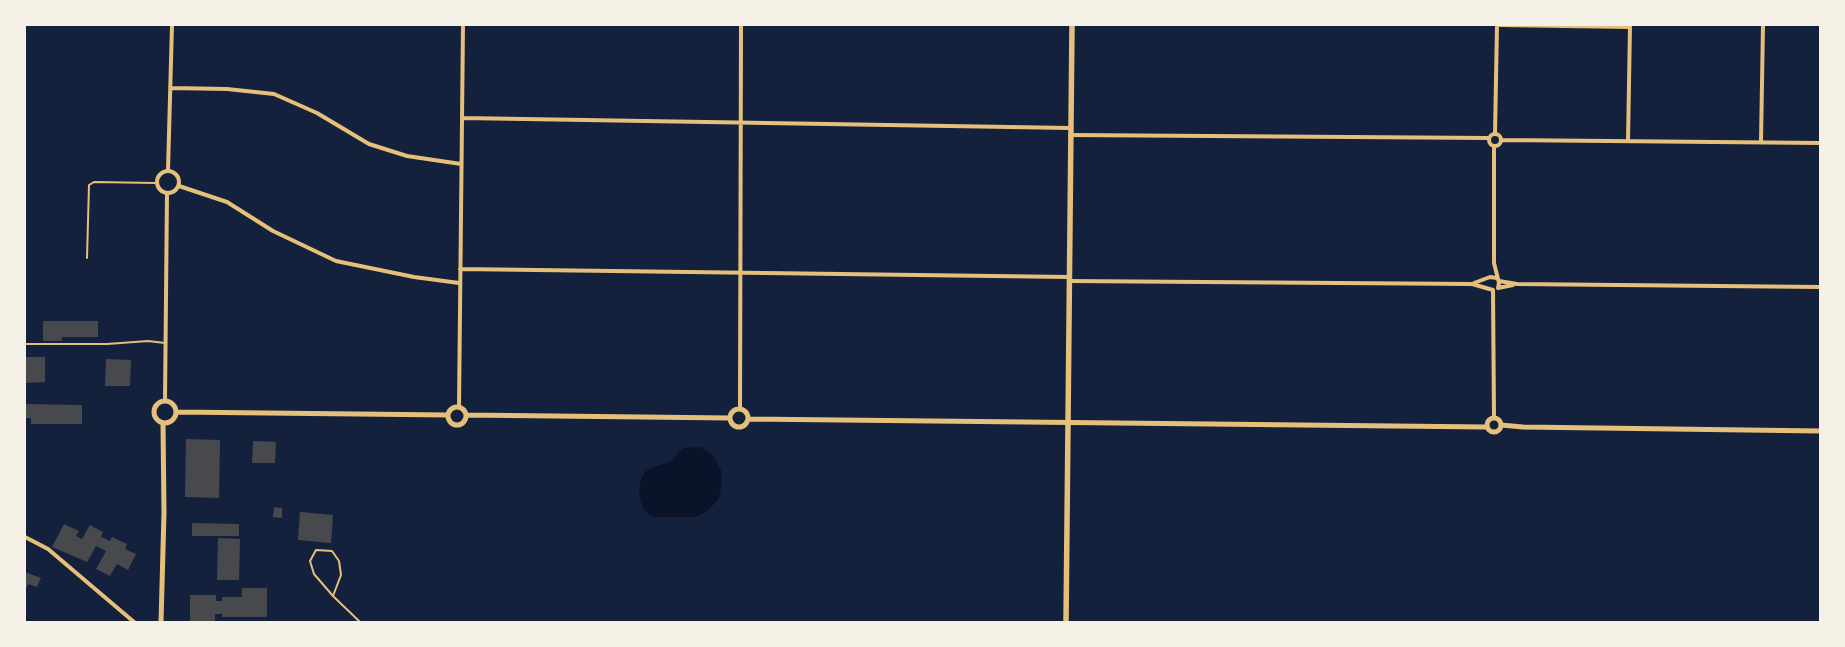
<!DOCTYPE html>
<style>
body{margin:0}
#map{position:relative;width:1845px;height:647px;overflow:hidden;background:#14213d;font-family:"PT Sans",sans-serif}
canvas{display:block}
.frame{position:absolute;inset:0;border:26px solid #f6f1e7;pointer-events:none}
</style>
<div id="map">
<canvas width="1845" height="647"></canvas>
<div class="frame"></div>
</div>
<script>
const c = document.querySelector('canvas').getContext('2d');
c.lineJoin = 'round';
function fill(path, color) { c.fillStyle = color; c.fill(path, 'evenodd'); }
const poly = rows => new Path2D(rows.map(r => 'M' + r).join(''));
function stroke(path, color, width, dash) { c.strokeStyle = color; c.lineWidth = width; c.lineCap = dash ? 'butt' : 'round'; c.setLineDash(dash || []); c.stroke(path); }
fill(poly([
 [701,447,713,455,721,470,722,483,719,498,709,510,696,517,654,517,648,514,642,507,639,493,640,482,644,473,649,469,671,461,683,448]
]), '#0b132b');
fill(poly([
 [43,321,98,321,98,337,62,337,62,341,43,341],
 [25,357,45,357,45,382,25,383],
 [106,359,131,360,130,386,105,386],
 [25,404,82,405,82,424,31,424,31,418,25,418],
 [186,439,220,440,219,498,185,497],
 [253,441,276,442,275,463,252,463],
 [274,507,282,508,282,518,273,517],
 [300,512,333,515,331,543,298,540],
 [192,523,239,524,239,536,192,536],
 [64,524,79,531,76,536,82,539,90,525,103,532,101,537,110,541,112,537,127,544,125,549,136,554,128,570,117,564,110,576,96,569,106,551,96,546,87,562,52,547],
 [218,538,240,539,239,580,217,580],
 [25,572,41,578,37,587,28,584,25,591],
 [242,588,267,588,267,617,222,617,222,614,215,614,215,622,190,622,190,595,216,595,216,601,222,601,222,597,242,597]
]), '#48494c');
stroke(poly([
 [87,258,89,185,94,182,156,183],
 [25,344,107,344,148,341,165,343],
 [333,596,341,575,339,561,332,551,316,550,310,561,314,574,333,596,360,622]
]), '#e5c07b', 2);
stroke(poly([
 [1500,25,1630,27],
 [171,88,227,89,274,94,317,113,369,144,407,156,461,164],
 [463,118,1070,128],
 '1489 140a6 6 0 1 1 12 0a6 6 0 1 1-12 0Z',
 [1495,134,1497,25],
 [1070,135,1489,138],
 [1502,140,1820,143],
 [1628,141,1630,26],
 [1761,141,1763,25],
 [1494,147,1494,263,1499,283,1498,288],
 [168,170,172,25],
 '157 182a11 11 0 1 1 22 0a11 11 0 1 1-22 0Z',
 [179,186,227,202,273,231,336,261,414,277,459,283],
 [460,269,1069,277],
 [1069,281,1472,284,1493,290],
 [1499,281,1517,284,1820,287],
 [1474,283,1490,277,1497,278],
 [1498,288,1513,285],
 [1493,290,1494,418],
 [165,401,167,193],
 [459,407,463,25],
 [740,409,741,25],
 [25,537,48,549,134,622]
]), '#e5c07b', 4);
stroke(poly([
 '154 412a11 11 0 1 1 22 0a11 11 0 1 1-22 0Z',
 '448 416a9 9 0 1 1 18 0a9 9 0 1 1-18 0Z',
 '730 418a9 9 0 1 1 18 0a9 9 0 1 1-18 0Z',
 [176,412,448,415],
 [466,415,730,418],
 '1487 425a7 7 0 1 1 14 0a7 7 0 1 1-14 0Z',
 [748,419,1486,427],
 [1501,425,1523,427,1820,431],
 [161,622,164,513,163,423]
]), '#e5c07b', 5);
stroke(poly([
 [1066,622,1072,25]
]), '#e5c07b', 5.5);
</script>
